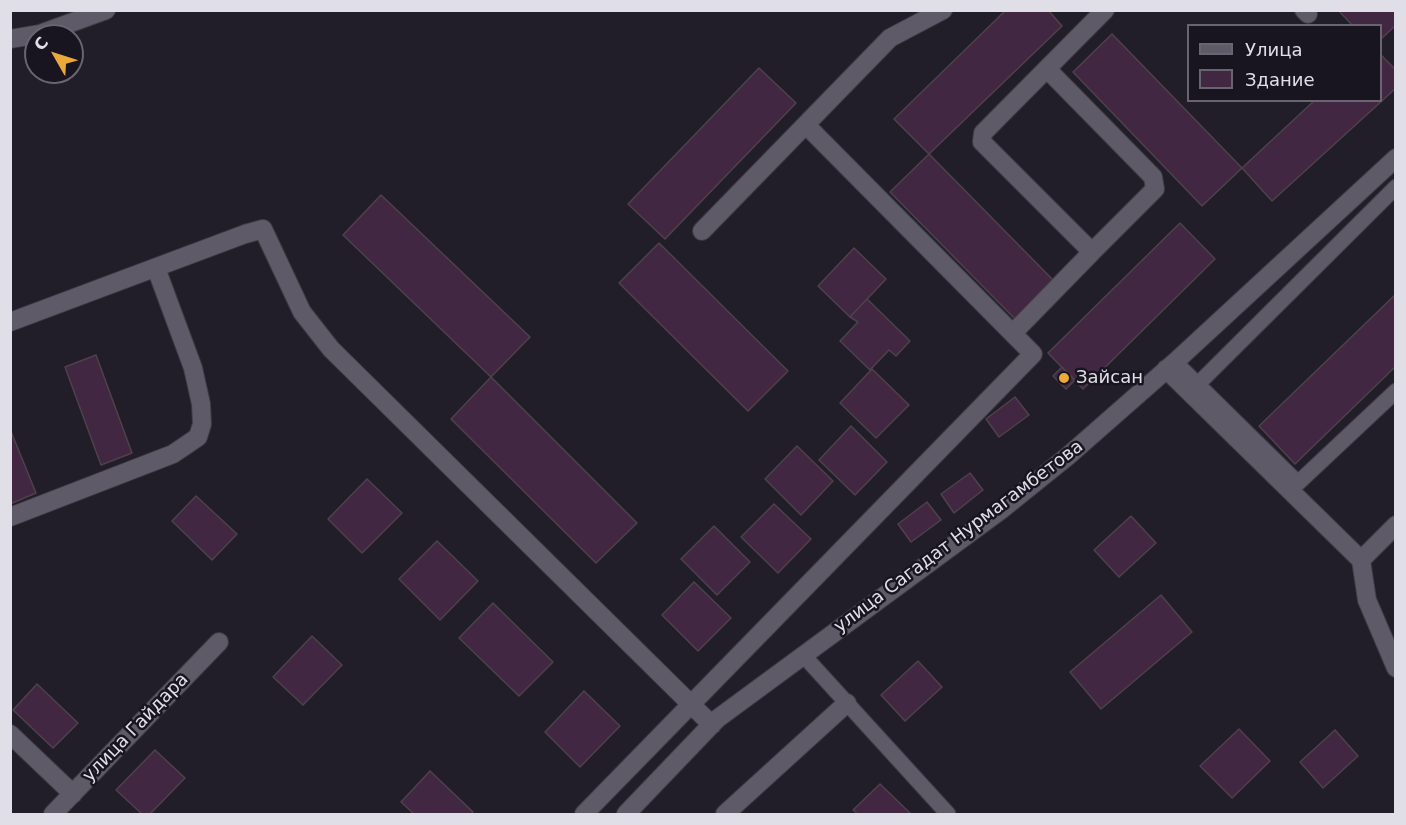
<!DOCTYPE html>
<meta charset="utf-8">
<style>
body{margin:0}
#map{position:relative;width:1406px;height:825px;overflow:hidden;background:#221e29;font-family:"DejaVu Sans",sans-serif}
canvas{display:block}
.frame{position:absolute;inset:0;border:12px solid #e0dee6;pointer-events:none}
.legend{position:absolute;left:1187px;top:24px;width:195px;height:78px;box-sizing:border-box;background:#191520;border:2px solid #69656f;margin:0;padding:8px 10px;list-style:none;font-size:18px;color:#e0dee6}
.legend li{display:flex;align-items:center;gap:12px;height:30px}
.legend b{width:30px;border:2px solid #69656f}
.north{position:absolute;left:24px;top:24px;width:60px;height:60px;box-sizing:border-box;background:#191520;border:2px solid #69656f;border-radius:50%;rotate:309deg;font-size:16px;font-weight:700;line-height:24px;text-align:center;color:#e0dee6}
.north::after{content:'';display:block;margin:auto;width:21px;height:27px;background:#eba93a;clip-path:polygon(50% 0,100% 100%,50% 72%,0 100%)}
</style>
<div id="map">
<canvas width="1406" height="825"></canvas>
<div class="frame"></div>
<ul class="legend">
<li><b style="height:8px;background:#5e5a67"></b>Улица</li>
<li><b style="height:16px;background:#412741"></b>Здание</li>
</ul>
<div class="north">С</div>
</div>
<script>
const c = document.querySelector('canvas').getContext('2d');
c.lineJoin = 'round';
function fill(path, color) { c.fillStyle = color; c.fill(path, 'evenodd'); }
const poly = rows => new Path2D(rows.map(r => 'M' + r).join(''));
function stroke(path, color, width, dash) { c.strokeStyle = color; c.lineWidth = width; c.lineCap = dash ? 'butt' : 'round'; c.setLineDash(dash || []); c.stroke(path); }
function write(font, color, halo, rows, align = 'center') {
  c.font = font + ' "DejaVu Sans",sans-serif'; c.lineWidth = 5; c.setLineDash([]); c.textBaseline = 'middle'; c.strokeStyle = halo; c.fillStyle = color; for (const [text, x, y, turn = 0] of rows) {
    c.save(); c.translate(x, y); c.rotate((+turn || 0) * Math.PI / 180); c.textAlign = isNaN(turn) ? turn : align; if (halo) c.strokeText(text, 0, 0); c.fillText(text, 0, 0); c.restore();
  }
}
const building = poly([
 [1006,10,1048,10,1062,26,929,154,894,119,1006,10],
 [1338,10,1396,10,1396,25,1380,40,1380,26,1353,26,1338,10],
 [1112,34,1242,168,1202,206,1073,72,1112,34],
 [1380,54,1396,70,1396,88,1272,201,1242,168,1315,100,1380,100,1380,54],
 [759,68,796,103,665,239,628,204,759,68],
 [929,154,1055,282,1016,320,890,192,929,154],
 [381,195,530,337,491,377,343,235,381,195],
 [1180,223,1215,259,1083,389,1048,353,1180,223],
 [659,243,788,371,748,411,619,283,659,243],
 [854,248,886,279,850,317,818,286,854,248],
 [1396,294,1396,366,1295,464,1259,426,1396,294],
 [867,299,910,341,896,356,889,350,870,370,840,341,858,322,850,317,867,299],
 [96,355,132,453,101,465,65,367,96,355],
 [1062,367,1075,380,1066,389,1053,376,1062,367],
 [872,369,909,405,876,438,840,403,872,369],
 [491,377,637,523,596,563,451,419,491,377],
 [1015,397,1029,415,999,437,986,419,1015,397],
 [851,426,887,462,855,495,819,460,851,426],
 [10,429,36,493,10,504,10,429],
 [797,446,833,481,801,515,765,479,797,446],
 [970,473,983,490,954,513,941,494,970,473],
 [367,479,402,513,362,553,328,519,367,479],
 [196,496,237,534,212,560,172,521,196,496],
 [927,502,941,520,911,542,898,524,927,502],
 [774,504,811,539,778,573,741,537,774,504],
 [1131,516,1156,543,1119,577,1094,550,1131,516],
 [714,526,750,562,717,595,681,559,714,526],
 [437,541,478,581,440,620,399,579,437,541],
 [694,582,731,618,698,651,662,615,694,582],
 [1161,595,1192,632,1101,709,1070,672,1161,595],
 [493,603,553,662,519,696,459,638,493,603],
 [312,636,342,665,303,705,273,677,312,636],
 [918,661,942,687,905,721,881,695,918,661],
 [37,684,78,723,53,748,13,710,37,684],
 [584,691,620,726,580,767,545,732,584,691],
 [1239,729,1270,761,1232,798,1200,766,1239,729],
 [1335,730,1358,756,1323,788,1300,762,1335,730],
 [155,750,185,778,150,814,142,814,116,790,155,750],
 [430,771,473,812,470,814,414,814,401,802,430,771],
 [880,784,911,814,858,814,853,810,880,784]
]);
fill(building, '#412741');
stroke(building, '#4d424c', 1.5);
const service = poly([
 [1175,362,1298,483,1396,391],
 [1198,384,1396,187],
 [804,656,948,814]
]);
const minor = poly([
 [1304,10,1308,14],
 [10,39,40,34,106,10],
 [1048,70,1153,177,1155,189,1092,252],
 [702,231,890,38,943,10],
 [10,322,245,234,263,229,302,312,331,349,712,725],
 [1013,333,1092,252,982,142,983,133,1105,10],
 [1166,369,1361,560,1367,600,1396,668],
 [10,517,173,454,198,437,202,424,201,404,193,368,156,268],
 [1361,560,1396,525],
 [10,734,73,794],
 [53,814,219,642],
 [584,814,1033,354,806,125],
 [626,814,717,719,1001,510,1068,456,1175,362,1396,158],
 [725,814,847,703]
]);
stroke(service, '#3e3b45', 17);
stroke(minor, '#3e3b45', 20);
stroke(service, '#5e5a67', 15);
stroke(minor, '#5e5a67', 18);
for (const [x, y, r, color] of [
 [1064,378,6,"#eba93a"]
]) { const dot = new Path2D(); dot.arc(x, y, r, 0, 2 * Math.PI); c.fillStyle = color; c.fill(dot); stroke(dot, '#191520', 2); }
write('18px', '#e0dee6', '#191520', [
 ["Зайсан",1076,378]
], 'left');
write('18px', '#e0dee6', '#191520', [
 ["улица Сагадат Нурмагамбетова",959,537,-37],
 ["улица Гайдара",136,728,-46]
]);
</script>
